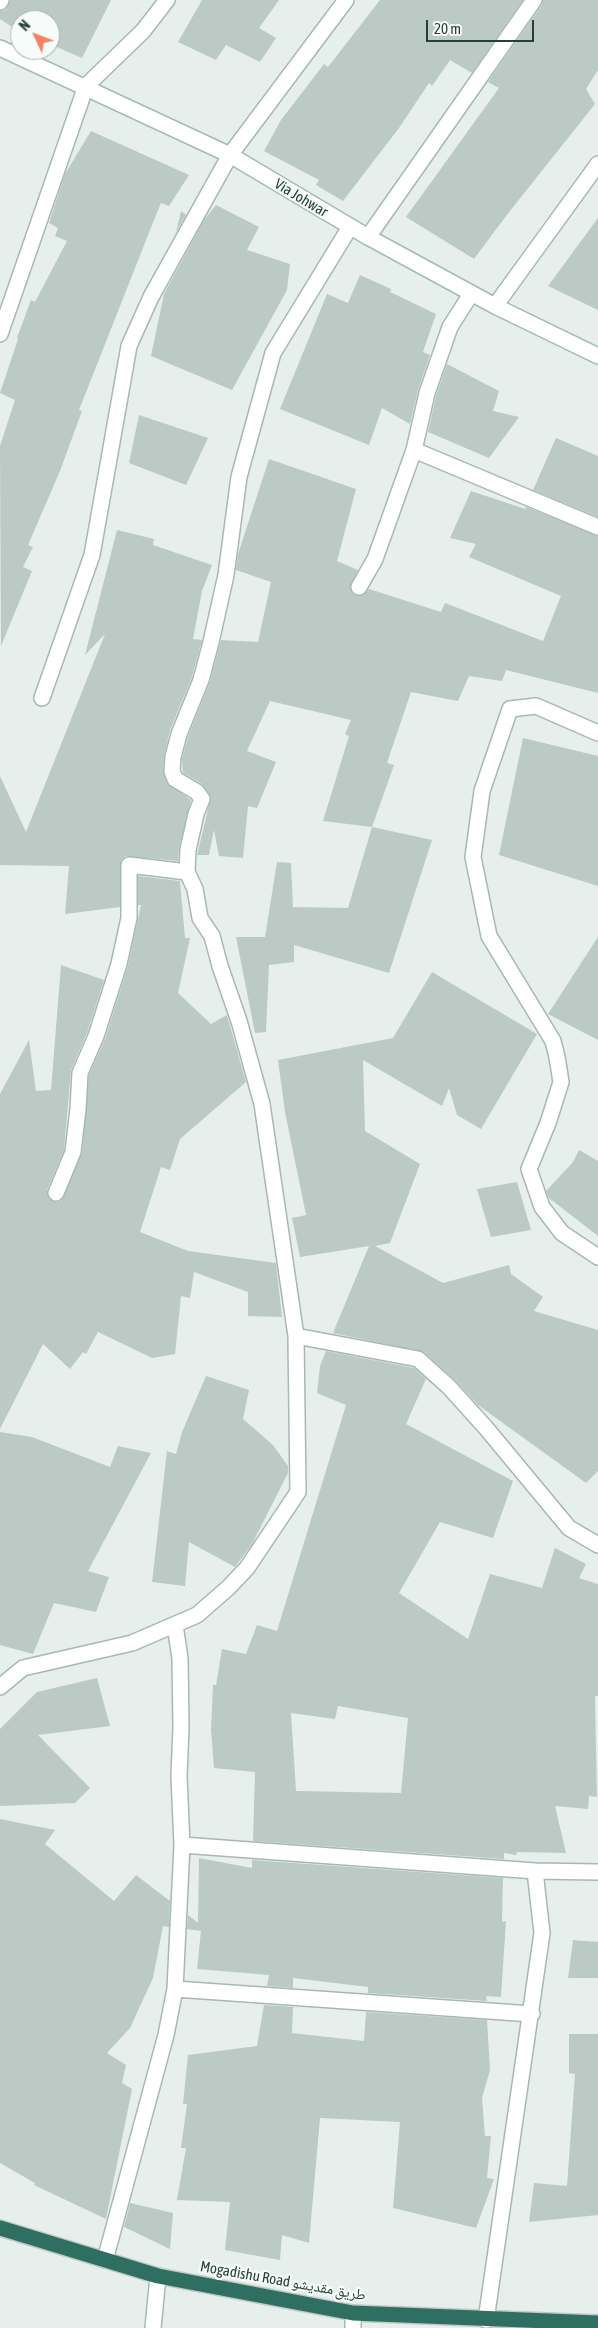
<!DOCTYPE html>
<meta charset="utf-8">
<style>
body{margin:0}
#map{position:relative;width:598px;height:2328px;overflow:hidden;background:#e6efeb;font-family:"Asap Condensed",sans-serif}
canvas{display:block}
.north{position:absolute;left:10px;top:10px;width:50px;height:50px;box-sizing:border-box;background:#f7fbf9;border:1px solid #a3b1ad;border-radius:50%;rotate:313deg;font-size:14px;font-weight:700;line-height:20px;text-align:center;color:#24423a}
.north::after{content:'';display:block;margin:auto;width:18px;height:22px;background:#f4845f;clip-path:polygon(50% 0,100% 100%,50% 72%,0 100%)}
.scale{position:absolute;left:426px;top:20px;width:108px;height:22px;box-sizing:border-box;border:2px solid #24423a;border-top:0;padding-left:6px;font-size:15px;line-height:18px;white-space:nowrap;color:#24423a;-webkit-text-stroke:4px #f7fbf9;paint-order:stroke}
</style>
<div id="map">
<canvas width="598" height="2328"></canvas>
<div class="north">N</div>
<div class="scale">20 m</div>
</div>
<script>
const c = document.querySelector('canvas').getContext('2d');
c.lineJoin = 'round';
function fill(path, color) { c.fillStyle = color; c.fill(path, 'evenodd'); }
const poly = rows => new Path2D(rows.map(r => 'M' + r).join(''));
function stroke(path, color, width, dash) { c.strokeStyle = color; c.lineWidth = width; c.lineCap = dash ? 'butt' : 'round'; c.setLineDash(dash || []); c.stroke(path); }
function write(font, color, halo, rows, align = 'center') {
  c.font = font + ' "Asap Condensed","Noto Naskh Arabic",sans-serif'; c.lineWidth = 4.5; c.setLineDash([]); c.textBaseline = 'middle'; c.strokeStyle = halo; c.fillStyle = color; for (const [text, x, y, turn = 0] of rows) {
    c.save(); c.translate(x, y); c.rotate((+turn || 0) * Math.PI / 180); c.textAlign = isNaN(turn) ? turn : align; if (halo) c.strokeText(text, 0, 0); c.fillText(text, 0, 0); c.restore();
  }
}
fill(poly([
 [10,0,111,0,82,58,50,44,50,20,20,20,20,32,0,19,0,11,6,10],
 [202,0,279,0,259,28,276,38,260,62,226,45,216,60,178,42],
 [380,0,523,0,472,73,450,60,432,86,429,83,399,128,343,201,316,185,319,180,264,151,281,120,324,64,328,67],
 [543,0,598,0,598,70,586,89,595,104,506,216,474,259,406,217,499,88,488,82,542,5],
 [91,131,189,175,169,206,161,203,154,220,79,410,82,411,60,471,28,545,33,547,23,567,32,571,1,646,0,446,15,400,0,393,18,339,17,338,31,300,35,302,67,241,55,236,58,228,49,223,65,174],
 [216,205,259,227,247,250,290,264,287,290,232,390,151,356,164,294,204,220],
 [181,211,186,215,176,232],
 [598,218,598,310,548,286],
 [360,275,391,289,390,292,436,314,423,352,430,355,418,390,410,424,382,408,369,445,280,409,327,294,348,303],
 [447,364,499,391,493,411,519,417,489,458,428,432,436,396],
 [139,415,208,438,186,485,129,463],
 [556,438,598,456,598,517,533,490],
 [269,459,356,489,337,561,358,570,350,587,354,595,363,595,369,589,441,612,445,603,543,641,561,596,469,557,476,544,450,538,471,491,525,509,526,507,598,536,598,693,506,670,502,681,469,676,458,701,411,692,387,763,394,765,372,827,323,821,349,736,345,734,351,720,270,701,247,751,276,762,257,808,248,806,243,858,219,856,214,830,209,855,197,855,211,797,202,784,183,773,182,759,188,737,210,682,221,640,258,642,271,582,236,570,238,554],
 [117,530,154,539,153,545,212,565,202,591,193,639,202,640,192,677,170,730,164,756,163,771,167,783,191,800,179,848,178,861,125,856,120,865,120,907,65,914,69,866,0,865,0,776,26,832,105,634,85,655],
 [523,738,598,756,598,886,499,855],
 [372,827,432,840,389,973,294,945,294,962,269,965,266,1032,255,1033,236,937,265,937,277,862,291,863,293,907,348,908],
 [138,876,180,881,185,938,190,938,178,993,211,1024,227,1015,246,1082,180,1139,170,1170,161,1167,140,1232,188,1251,276,1263,282,1317,248,1316,248,1292,194,1272,190,1298,181,1296,175,1354,152,1358,98,1332,86,1354,83,1352,70,1369,43,1344,0,1429,0,1094,29,1040,36,1091,51,1090,61,965,104,980,87,1033,71,1070,64,1150,47,1190,49,1199,57,1202,61,1201,82,1153,89,1075,105,1039,128,966,141,905,138,905],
 [598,937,598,1040,548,1014],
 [432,972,537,1034,481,1129,457,1115,449,1088,442,1106,363,1060,365,1131,420,1164,390,1243,375,1246,443,1283,509,1265,511,1274,543,1297,534,1311,598,1330,598,1471,586,1483,478,1405,455,1380,424,1352,333,1333,369,1246,300,1257,292,1218,306,1215,285,1112,278,1060,393,1038],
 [579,1150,598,1161,598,1236,549,1198,546,1191,573,1162],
 [517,1182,531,1230,491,1237,477,1189],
 [326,1351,414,1368,426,1379,406,1424,513,1481,493,1538,440,1522,399,1593,468,1639,490,1574,542,1588,555,1548,586,1564,579,1578,598,1584,598,1696,595,1696,597,1797,589,1796,588,1809,555,1806,566,1853,517,1852,516,1855,504,1853,504,1859,253,1841,255,1772,214,1768,211,1730,213,1685,216,1685,222,1649,246,1654,257,1625,277,1631,346,1405,317,1393,320,1366],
 [338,1706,408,1718,401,1793,296,1791,291,1713,335,1719],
 [206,1376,249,1390,243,1419,273,1445,288,1466,288,1473,252,1544,235,1567,189,1542,185,1586,152,1582,167,1451,176,1454,182,1432],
 [0,1432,32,1437,110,1467,118,1446,151,1453,88,1571,109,1577,96,1612,54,1603,33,1654,0,1645],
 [97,1678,110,1726,38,1735,90,1788,75,1803,0,1806,0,1729,37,1692],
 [0,1819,55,1830,45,1844,114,1901,136,1875,170,1901,169,1927,163,1926,153,1978,130,2028,107,2053,126,2065,122,2083,132,2089,106,2219,34,2185,35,2183,0,2163],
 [199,1858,252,1868,252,1860,503,1878,502,1922,506,1921,501,1997,486,1996,487,2001,368,1993,368,1987,293,1978,293,1988,267,1986,269,1975,197,1969,201,1931,187,1929,188,1915,198,1923],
 [573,1940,598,1942,598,1978,568,1978],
 [264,2005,293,2007,292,2033,364,2041,366,2012,487,2020,490,2070,482,2098,485,2136,491,2136,487,2178,494,2179,476,2228,393,2208,400,2122,320,2118,309,2243,282,2235,280,2260,225,2250,230,2202,177,2200,186,2148,181,2148,187,2104,183,2104,188,2055,257,2046],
 [569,2034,598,2034,598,2215,529,2222,534,2183,567,2186,575,2074,569,2073],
 [130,2203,173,2213,170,2249,124,2227]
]), '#bbcac4');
const street = poly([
 [0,2,1,0],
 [368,237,534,0],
 [495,306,598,164],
 [0,334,86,86,143,31,167,0],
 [414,450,598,527],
 [359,587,375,559,414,450,427,393,450,327,471,294],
 [42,698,92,555,129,346,151,297,230,155,346,0],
 [598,733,536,706,510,709,482,791,473,857,489,936,553,1041,557,1057,561,1082,548,1123,529,1169,542,1207,562,1233,598,1257],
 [56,1193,73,1152,78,1109,80,1073,96,1036,119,964,129,918,129,865,187,872],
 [296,1336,418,1359,449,1387,486,1428,569,1528,598,1545],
 [0,1687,23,1668,132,1643,197,1615,228,1588,247,1568,298,1492,296,1336,262,1104,239,1021,220,966,212,936,200,918,195,889,187,872,188,850,196,814,202,799,197,792,175,779,172,771,173,757,179,734,201,680,211,642,226,575,239,477,273,353,350,227],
 [182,1845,535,1871,598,1872],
 [175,1989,532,2014],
 [105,2260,166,2035,175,1989,182,1845,179,1776,181,1727,180,1658,175,1625],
 [486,2320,542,1933,535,1871],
 [153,2328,158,2276]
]);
const secondary = poly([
 [0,48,230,155,368,237,495,306,598,356],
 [353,2328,353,2313]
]);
const highway = poly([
 [0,2228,158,2276,353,2313,598,2323]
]);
stroke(street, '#a8b8b2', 18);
stroke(secondary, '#a4bbb3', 18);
stroke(highway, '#c2cac8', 18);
stroke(street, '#fff', 15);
stroke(secondary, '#fff', 15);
stroke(highway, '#2f6f62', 15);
write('15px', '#24423a', '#f7fbf9', [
 ["Via Johwar",301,198,31],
 ["Mogadishu Road طريق مقديشو",283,2281,10]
]);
</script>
